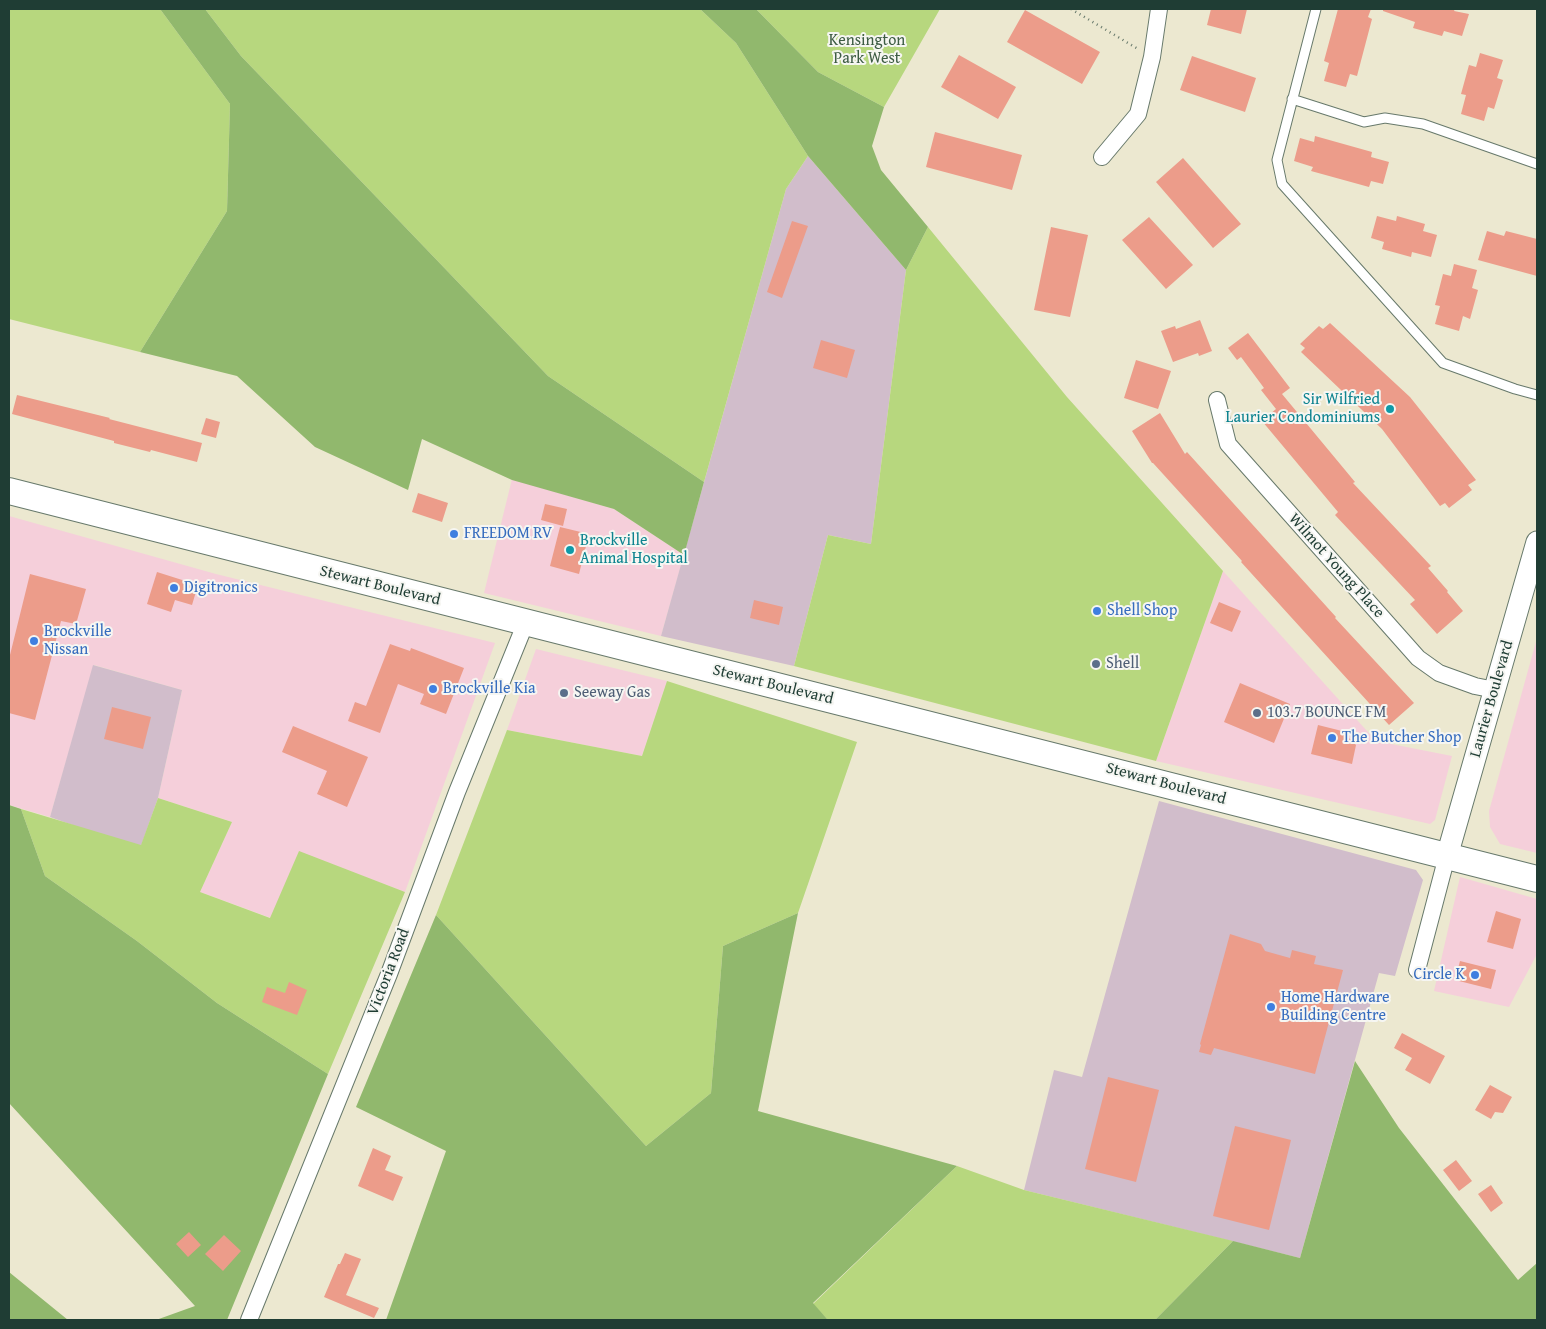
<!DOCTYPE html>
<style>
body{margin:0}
#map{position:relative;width:1546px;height:1329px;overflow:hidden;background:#ece8d0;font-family:"Gentium Book Plus",serif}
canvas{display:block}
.frame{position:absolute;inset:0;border:10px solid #1f3d34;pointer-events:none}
</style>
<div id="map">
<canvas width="1546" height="1329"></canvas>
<div class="frame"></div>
</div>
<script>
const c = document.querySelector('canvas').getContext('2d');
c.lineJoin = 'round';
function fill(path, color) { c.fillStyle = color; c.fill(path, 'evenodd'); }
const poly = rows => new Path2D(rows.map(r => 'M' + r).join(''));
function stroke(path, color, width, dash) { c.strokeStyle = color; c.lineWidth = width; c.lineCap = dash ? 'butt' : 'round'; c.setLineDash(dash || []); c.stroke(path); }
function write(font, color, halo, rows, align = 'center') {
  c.font = font + ' "Gentium Book Plus",serif'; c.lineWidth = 4; c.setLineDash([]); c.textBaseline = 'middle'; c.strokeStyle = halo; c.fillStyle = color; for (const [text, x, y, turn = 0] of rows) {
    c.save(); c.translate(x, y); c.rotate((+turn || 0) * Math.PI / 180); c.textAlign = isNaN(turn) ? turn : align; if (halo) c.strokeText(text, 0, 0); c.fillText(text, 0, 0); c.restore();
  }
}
fill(poly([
 [512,479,614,509,684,555,661,636,484,593],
 [9,516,216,574,495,643,405,892,299,852,271,918,200,892,232,822,158,798,182,690,94,665,50,817,9,805],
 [1223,571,1376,741,1452,756,1435,820,1430,824,1156,761],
 [1537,638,1537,853,1500,844,1490,827,1489,811],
 [536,649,667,681,642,756,507,730],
 [1460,877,1537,899,1537,954,1509,1007,1434,991]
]), '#f5cfda');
fill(poly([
 [808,156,906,270,871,544,828,535,794,666,661,636,786,189],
 [93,665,182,690,158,798,140,849,50,817],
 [1159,801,1416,870,1423,880,1395,976,1379,973,1300,1258,1024,1190,1054,1070,1082,1077]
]), '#d1bdcb');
fill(poly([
 [9,9,160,9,230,104,227,211,140,352,9,319],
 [205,9,700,9,736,43,808,156,786,189,704,482,548,376,241,56],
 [756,9,940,9,884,107,818,72],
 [928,227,1067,397,1223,571,1156,761,794,666,828,535,871,544,906,270],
 [667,681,857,742,798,913,723,946,711,1093,646,1146,436,915,507,730,642,756],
 [158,798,232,822,200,892,270,918,299,851,405,892,328,1074,217,1003,137,941,45,876,21,809,141,845],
 [957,1166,1024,1190,1233,1241,1155,1320,828,1320,813,1304]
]), '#b7d77e');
fill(poly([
 [160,9,205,9,241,56,548,376,704,482,684,555,614,509,512,480,422,439,408,490,315,447,237,376,140,352,227,211,230,104],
 [700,9,756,9,818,72,884,107,872,146,881,170,928,227,906,270,808,156,736,43],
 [9,805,21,809,45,876,137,941,217,1003,328,1074,227,1320,156,1320,195,1306,9,1103],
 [798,913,758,1111,957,1166,813,1303,828,1320,386,1320,446,1151,356,1107,436,915,646,1146,711,1093,723,946],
 [1355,1061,1399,1128,1518,1280,1537,1263,1537,1320,1155,1320,1233,1241,1300,1258],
 [9,1272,68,1320,9,1320]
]), '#91b86d');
fill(poly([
 [1211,9,1247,9,1241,34,1207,25],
 [1338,9,1371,9,1368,17,1372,19,1357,76,1350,74,1346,87,1324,81,1329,63,1324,61],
 [1383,9,1455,9,1454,11,1469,14,1462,36,1444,31,1442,36,1413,28,1415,22,1383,11],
 [1025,10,1100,52,1082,84,1007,42],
 [1480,53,1503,60,1497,78,1503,80,1494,109,1488,107,1484,121,1461,114,1466,95,1461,94,1469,65,1476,67],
 [959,55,1016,87,998,119,941,87],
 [1192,56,1256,78,1245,112,1180,90],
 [935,132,1022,155,1012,190,926,167],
 [1315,136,1372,152,1371,157,1389,162,1383,184,1371,181,1369,187,1311,171,1313,167,1294,161,1300,138,1314,142],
 [1183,158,1241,224,1213,248,1156,182],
 [1377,216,1396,221,1397,216,1425,224,1423,231,1437,235,1431,257,1412,252,1411,257,1382,249,1384,242,1371,238],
 [1149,217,1193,265,1166,289,1122,240],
 [792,221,808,226,782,298,767,292],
 [1051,227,1088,235,1070,317,1034,310],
 [1487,231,1504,236,1506,231,1537,239,1537,276,1478,260],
 [1454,264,1477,270,1472,288,1478,290,1470,319,1463,316,1459,331,1435,324,1440,306,1435,305,1443,274,1451,276],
 [1200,320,1212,351,1199,356,1198,353,1173,362,1161,331,1175,326,1176,329],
 [1330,323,1410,397,1476,480,1468,485,1472,490,1449,508,1445,503,1440,506,1382,429,1301,352,1305,348,1300,344,1319,326,1323,329],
 [1248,333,1290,388,1282,394,1355,482,1353,483,1431,566,1428,568,1448,591,1447,592,1463,611,1437,634,1410,604,1415,600,1335,515,1338,512,1262,421,1276,409,1261,390,1264,388,1241,357,1237,360,1228,348],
 [821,340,855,350,847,378,813,368],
 [1136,360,1171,371,1158,409,1124,398],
 [17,395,110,418,109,419,202,443,197,462,151,450,150,452,114,443,114,441,12,414],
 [1160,413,1185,454,1187,452,1336,617,1335,618,1414,703,1389,725,1241,562,1242,561,1223,540,1153,463,1152,463,1132,431],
 [206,418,220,422,216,438,201,434],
 [418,493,448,503,442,522,412,512],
 [545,504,567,509,563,526,541,520],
 [560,527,589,534,579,574,550,566],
 [157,572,198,585,192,605,175,600,171,612,147,604],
 [30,574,86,589,76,624,61,621,35,720,9,713,9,659],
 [754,600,783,607,779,625,750,618],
 [1219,602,1241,611,1232,632,1210,623],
 [390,644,410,651,411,648,464,668,446,714,420,704,424,694,398,684,380,733,348,721,355,702,366,706],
 [1240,683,1290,704,1274,743,1224,722],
 [112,707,151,717,143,749,104,739],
 [1318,725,1342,731,1356,745,1352,764,1311,754],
 [293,726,368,757,347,807,317,794,327,771,282,752],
 [1496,911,1521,919,1513,949,1487,942],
 [1230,934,1261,944,1265,951,1290,958,1292,950,1316,956,1314,964,1343,970,1315,1074,1214,1048,1211,1055,1199,1052,1201,1045,1200,1044],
 [1460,961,1496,970,1491,989,1455,980],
 [289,982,307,990,297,1015,262,1002,267,987,285,993],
 [1402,1033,1445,1056,1430,1084,1405,1070,1412,1058,1394,1048],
 [1108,1077,1159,1090,1136,1182,1085,1169],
 [1490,1085,1512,1097,1503,1113,1495,1112,1491,1119,1475,1110],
 [1235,1126,1291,1140,1269,1230,1213,1216],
 [373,1148,391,1156,385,1170,403,1177,393,1201,358,1186],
 [1456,1160,1472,1181,1459,1191,1443,1170],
 [1491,1185,1503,1203,1491,1212,1478,1194],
 [189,1232,201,1245,188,1257,176,1244],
 [224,1235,241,1251,223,1271,205,1254],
 [345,1253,361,1259,346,1295,379,1308,374,1318,324,1297,338,1264,340,1264]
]), '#ec9c8a');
const service = poly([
 [1316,9,1277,160,1282,184,1443,363,1515,389,1537,395],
 [1292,99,1364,122,1385,118,1423,124,1537,164]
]);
const minor = poly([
 [1102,157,1138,114,1152,57,1159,9],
 [1217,400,1228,444,1418,658,1439,673,1475,686,1495,690],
 [1417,970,1447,856],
 [249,1320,389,974,457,792,526,622]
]);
const tertiary = poly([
 [1447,856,1537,542]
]);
const primary = poly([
 [9,491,1537,879]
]);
stroke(service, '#67796b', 11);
stroke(minor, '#67796b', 18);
stroke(tertiary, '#67796b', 23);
stroke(primary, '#67796b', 28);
stroke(poly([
 [1071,9,1138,49]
]), '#67796b', 2.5, [1, 4]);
stroke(service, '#fff', 9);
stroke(minor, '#fff', 16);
stroke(tertiary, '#fff', 21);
stroke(primary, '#fff', 26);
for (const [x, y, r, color] of [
 [1390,409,5,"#0f9aa8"],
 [454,534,5,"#3f7fe0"],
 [570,550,5,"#0f9aa8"],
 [174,588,5,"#3f7fe0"],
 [1097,611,5,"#3f7fe0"],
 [34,641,5,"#3f7fe0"],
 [1096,664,5,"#5c6f8a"],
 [433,689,5,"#3f7fe0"],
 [564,693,5,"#5c6f8a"],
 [1257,713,5,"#5c6f8a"],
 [1332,738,5,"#3f7fe0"],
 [1475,975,5,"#3f7fe0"],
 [1271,1007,5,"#3f7fe0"]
]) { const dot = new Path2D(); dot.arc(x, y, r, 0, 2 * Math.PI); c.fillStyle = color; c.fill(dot); stroke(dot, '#f6f6f2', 2); }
write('16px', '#3d5c43', '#f6f6f2', [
 ["Kensington",867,41],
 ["Park West",867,59]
]);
write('16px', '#0d838f', '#f6f6f2', [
 ["Sir Wilfried",1380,400],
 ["Laurier Condominiums",1380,418],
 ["Brockville",580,541,"left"],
 ["Animal Hospital",580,559,"left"]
], 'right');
write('16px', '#366cbe', '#f6f6f2', [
 ["FREEDOM RV",464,534],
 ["Digitronics",184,588],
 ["Shell Shop",1107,611],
 ["Brockville",44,632],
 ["Nissan",44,650],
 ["Brockville Kia",443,689],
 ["The Butcher Shop",1342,738],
 ["Circle K",1465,975,"right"],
 ["Home Hardware",1281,998],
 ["Building Centre",1281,1016]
], 'left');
write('16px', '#1f3d34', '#f6f6f2', [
 ["Wilmot Young Place",1336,566,48],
 ["Stewart Boulevard",380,586,14],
 ["Stewart Boulevard",773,685,14],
 ["Laurier Boulevard",1492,699,-74],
 ["Stewart Boulevard",1166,784,15],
 ["Victoria Road",389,972,-69]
]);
write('16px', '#4e5e75', '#f6f6f2', [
 ["Shell",1106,664],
 ["Seeway Gas",574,693],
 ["103.7 BOUNCE FM",1267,713]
], 'left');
</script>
